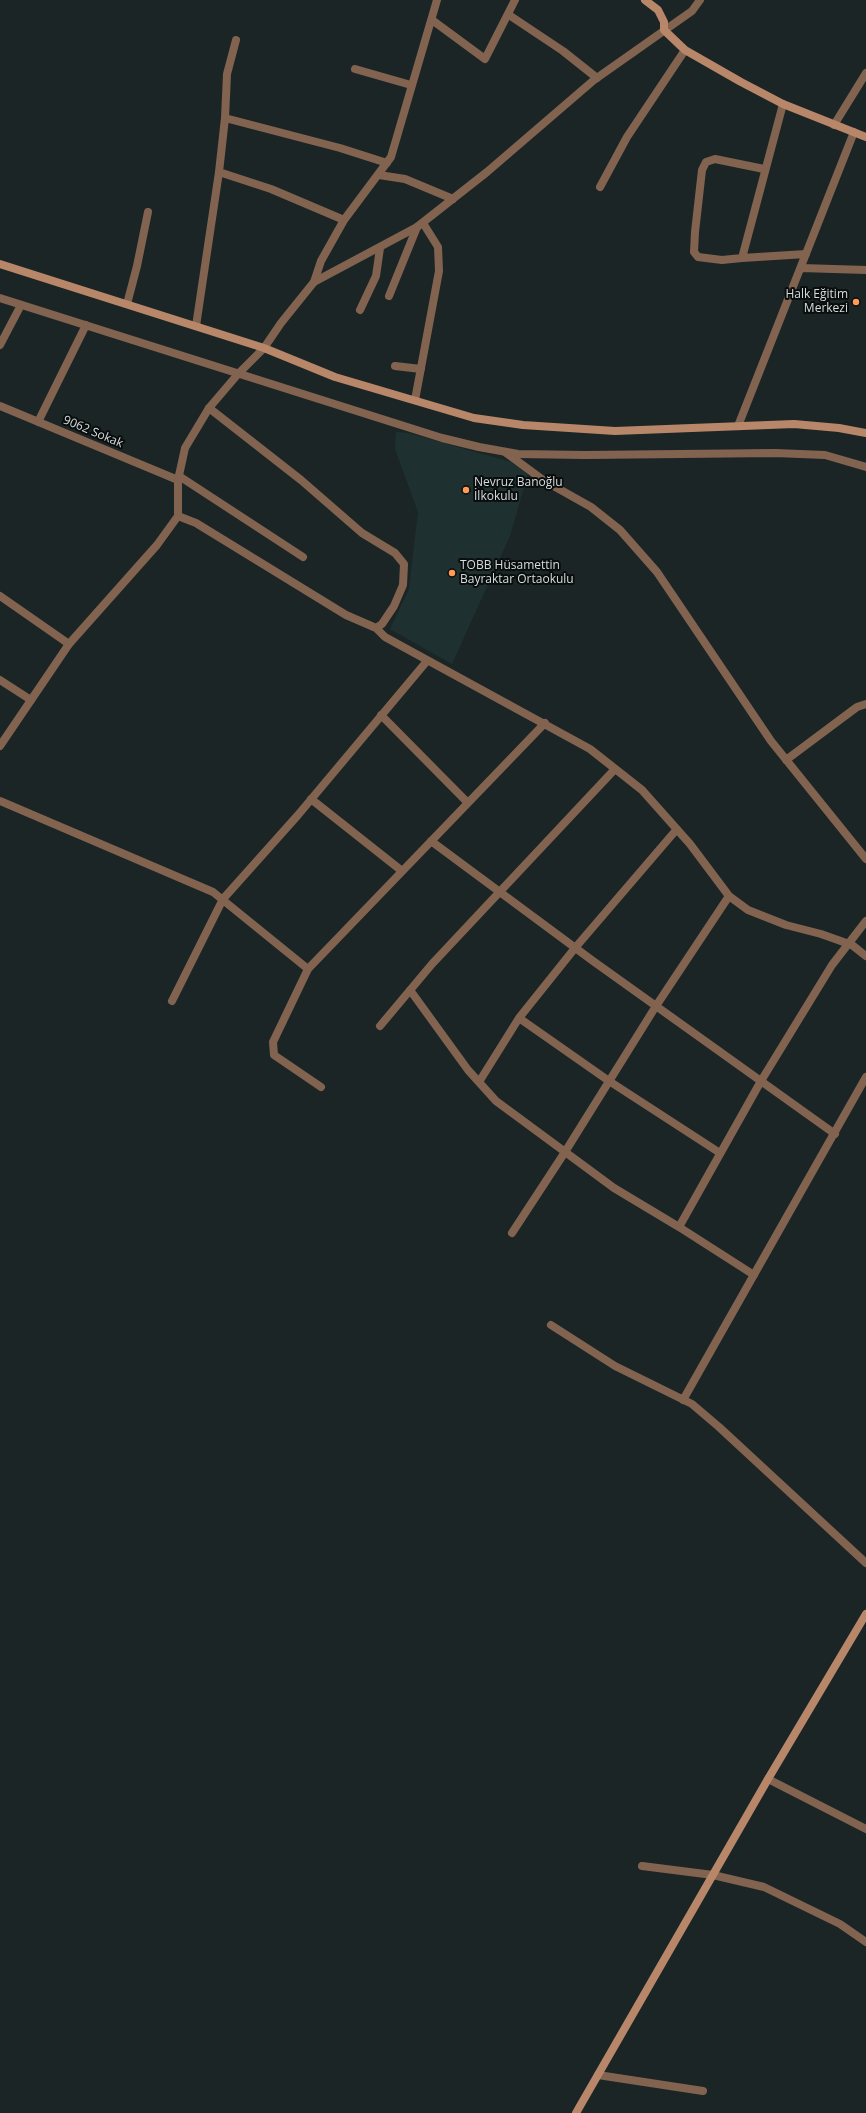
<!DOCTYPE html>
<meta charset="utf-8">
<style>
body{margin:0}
canvas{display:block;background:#1b2525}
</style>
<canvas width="866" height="2113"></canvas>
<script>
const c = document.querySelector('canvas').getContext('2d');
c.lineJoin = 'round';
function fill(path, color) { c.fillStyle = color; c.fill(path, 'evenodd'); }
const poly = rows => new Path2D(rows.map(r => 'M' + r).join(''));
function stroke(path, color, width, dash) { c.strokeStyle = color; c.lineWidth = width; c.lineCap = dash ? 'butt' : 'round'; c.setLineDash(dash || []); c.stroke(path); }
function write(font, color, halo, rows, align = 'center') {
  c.font = font + ' "Open Sans",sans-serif'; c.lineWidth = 4; c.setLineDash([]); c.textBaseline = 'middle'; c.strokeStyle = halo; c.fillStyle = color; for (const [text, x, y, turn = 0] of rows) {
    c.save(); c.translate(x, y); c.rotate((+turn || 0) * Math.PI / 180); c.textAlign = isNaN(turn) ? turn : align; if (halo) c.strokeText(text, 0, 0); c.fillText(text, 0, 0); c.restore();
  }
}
fill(poly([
 [396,432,408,433,511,462,528,473,510,536,452,664,390,629,409,589,418,512,395,449]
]), '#1e3030');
stroke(poly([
 [509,15,563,51,597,78],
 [432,20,485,59,515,0],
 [355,69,411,85],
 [225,118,340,148,387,163],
 [834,125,866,73],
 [764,169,715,159,706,162,702,170,695,232,694,252,698,257,722,260,742,258,783,104],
 [219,172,271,189,344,220],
 [379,175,405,179,453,199],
 [600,187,627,137,685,50],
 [742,258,806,254],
 [801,268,866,270],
 [314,282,321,261,344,220,391,157,437,0],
 [389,296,417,227],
 [127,304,137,266,148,212],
 [360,310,376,276,380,248],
 [196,326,219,172,225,118,227,74,236,40],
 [0,345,21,305],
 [395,366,421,369],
 [415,400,439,271,438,247,423,223],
 [0,406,178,480],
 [38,422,86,325],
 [738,426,854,132],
 [505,452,543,480,591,507,620,530,657,572,771,741,866,859],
 [179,476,303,557],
 [178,516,196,523,346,615,376,628,382,624,394,606,403,585,404,564,395,553,362,533,301,480,209,408],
 [0,596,69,644],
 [376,628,385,637,590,749,642,790,690,844,729,896,748,910,786,925,821,934,852,945,866,956],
 [0,680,31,700],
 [381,715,468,803],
 [786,760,857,707,866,704],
 [311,799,402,871],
 [0,801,213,892,308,969],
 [431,841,593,961,835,1134],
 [410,990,468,1070,496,1101,614,1188,679,1227,754,1275],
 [172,1001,223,899,298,815,427,661],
 [519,1018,609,1081,720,1153],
 [380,1026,432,964,615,769],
 [479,1082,519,1018,575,948,677,829],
 [321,1087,274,1055,273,1042,308,969,545,723],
 [679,1227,761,1081,832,965,866,921],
 [512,1233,565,1152,656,1006,729,896],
 [551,1325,615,1366,692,1404,719,1427,866,1563],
 [683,1400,866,1077],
 [768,1779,866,1829],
 [642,1866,713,1875,764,1887,840,1924,866,1942],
 [598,2075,703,2091]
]), '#826350', 8);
stroke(poly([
 [0,298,442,438,479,447,518,454,585,455,775,453,825,455,866,467],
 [0,746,69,644,157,545,178,516,178,480,185,448,209,408,238,374,264,348,281,323,314,282,417,227,487,172,594,80,692,11,700,0]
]), '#826350', 8);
stroke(poly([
 [645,0,658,10,664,22,664,30,685,50,741,82,783,104,866,137],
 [0,264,264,348,335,377,474,418,523,425,615,431,794,424,839,428,866,433],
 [576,2113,768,1779,866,1614]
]), '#b88769', 8);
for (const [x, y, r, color] of [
 [856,302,4,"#fe9b58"],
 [466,490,4,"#fe9b58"],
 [452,573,4,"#fe9b58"]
]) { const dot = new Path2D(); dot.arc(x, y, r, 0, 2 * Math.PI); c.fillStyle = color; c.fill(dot); stroke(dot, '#090d0d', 1.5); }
write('12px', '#d7dddd', '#090d0d', [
 ["Halk Eğitim",848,295,"right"],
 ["Merkezi",848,309,"right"],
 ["Nevruz Banoğlu",474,483],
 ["İlkokulu",474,497],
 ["TOBB Hüsamettin",460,566],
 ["Bayraktar Ortaokulu",460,580]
], 'left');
write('12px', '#d7dddd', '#090d0d', [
 ["9062 Sokak",93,432,23]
]);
</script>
